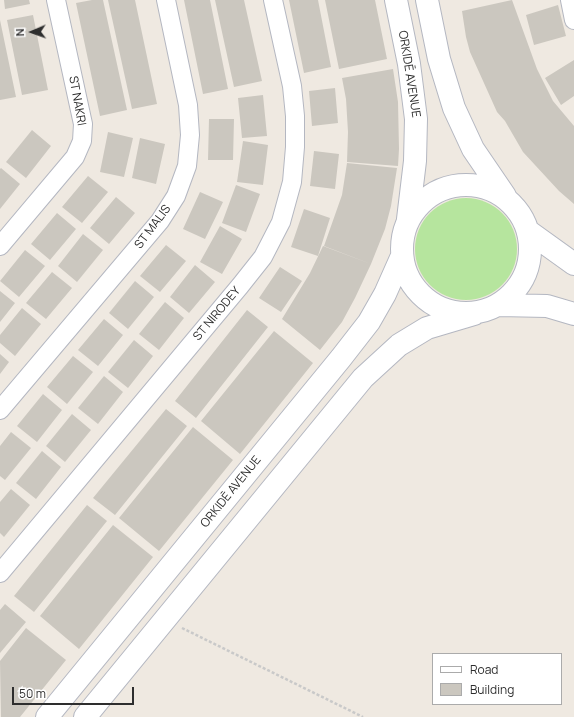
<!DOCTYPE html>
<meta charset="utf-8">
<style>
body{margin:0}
#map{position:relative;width:574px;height:717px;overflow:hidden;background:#efe9e1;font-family:Manrope,sans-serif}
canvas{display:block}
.legend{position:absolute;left:432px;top:653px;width:130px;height:52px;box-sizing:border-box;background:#fff;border:1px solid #ababab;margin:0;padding:5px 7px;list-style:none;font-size:12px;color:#2e2e2e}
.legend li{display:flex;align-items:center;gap:8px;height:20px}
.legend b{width:20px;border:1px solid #ababab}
.north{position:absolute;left:12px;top:12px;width:40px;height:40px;-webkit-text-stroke:3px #fff;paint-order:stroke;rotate:268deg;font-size:11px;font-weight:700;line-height:16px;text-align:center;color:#2e2e2e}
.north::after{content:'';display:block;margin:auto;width:14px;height:18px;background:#2e2e2e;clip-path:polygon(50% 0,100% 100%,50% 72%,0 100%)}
.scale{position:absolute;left:12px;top:687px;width:122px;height:18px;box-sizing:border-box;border:2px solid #2e2e2e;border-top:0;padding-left:5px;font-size:12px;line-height:14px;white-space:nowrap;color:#2e2e2e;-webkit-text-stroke:3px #fff;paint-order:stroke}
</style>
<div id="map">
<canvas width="574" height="717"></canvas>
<ul class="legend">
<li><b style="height:5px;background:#fff"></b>Road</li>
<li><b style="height:11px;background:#cbc7bf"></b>Building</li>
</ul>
<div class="north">N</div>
<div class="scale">50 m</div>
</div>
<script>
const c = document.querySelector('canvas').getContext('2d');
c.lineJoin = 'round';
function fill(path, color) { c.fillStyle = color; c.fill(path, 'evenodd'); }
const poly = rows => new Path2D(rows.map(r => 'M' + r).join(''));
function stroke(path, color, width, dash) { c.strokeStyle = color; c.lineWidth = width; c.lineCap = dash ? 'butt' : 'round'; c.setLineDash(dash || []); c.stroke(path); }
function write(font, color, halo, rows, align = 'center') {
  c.font = font + ' Manrope,sans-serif'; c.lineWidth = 3; c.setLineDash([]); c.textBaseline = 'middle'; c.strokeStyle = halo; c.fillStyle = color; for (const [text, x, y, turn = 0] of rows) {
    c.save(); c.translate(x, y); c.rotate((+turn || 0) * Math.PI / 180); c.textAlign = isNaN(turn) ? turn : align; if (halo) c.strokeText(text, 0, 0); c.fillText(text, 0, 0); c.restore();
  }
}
fill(poly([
 '415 249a51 51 0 1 1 102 0a51 51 0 1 1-102 0Z'
]), '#b6e59e');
fill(poly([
 [4,0,29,0,30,4,5,9],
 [92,0,103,0,127,110,100,116,76,3],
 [108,0,135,0,157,104,132,109],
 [184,0,210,0,228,89,203,94],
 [215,0,244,0,262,81,234,87],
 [289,0,318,0,331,67,304,73],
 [325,0,375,0,387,59,339,69],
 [512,0,537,69,553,101,574,126,574,204,559,191,523,152,505,121,497,112,470,52,466,37,462,11],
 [558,5,566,36,534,45,526,15],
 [33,15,48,90,22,95,7,20],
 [0,20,16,97,0,100],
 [574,60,574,96,561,105,545,78],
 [393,69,398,102,399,149,398,166,347,162,348,132,346,99,342,78],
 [335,88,338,123,312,126,309,91],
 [263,95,267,136,242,138,238,98],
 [209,119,234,119,233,160,208,160],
 [32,130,51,146,26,178,6,162],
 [108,132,133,138,124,177,100,172],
 [140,138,165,144,156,184,132,178],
 [243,141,268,145,263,185,237,182],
 [314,151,339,154,335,189,310,186],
 [347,163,397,168,391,206,385,229,371,264,324,246,342,195],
 [1,168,20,184,0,209,0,169],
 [88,176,108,192,82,223,62,207],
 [236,185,260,194,246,232,222,223],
 [200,192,223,202,205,239,183,229],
 [116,197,135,213,109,244,90,228],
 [304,209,330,218,318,256,291,247],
 [57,213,76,229,50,260,31,244],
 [220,226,242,239,222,274,200,262],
 [83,234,103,250,77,282,58,266],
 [166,245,186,261,160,292,140,276],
 [323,246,371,264,355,298,342,322,320,350,282,319,310,273],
 [25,250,45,266,19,297,0,281],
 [195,265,215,282,189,313,170,297],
 [280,267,302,281,281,312,259,298],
 [52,272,72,288,46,319,26,303],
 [135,281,154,297,128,329,109,313],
 [0,291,15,303,0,322],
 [165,302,184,318,159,350,139,334],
 [22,308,41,324,15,356,0,343,0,335],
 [247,310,268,327,196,418,175,401],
 [104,319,123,335,98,366,78,350],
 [274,331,313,363,240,454,201,421],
 [134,340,153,356,128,388,108,372],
 [0,354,9,362,0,374],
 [73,356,93,372,67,404,47,387],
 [104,376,123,392,98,424,78,408],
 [43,394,62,410,37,442,17,426],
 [166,409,187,426,115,515,93,498],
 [72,414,91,430,65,462,46,446],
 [193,427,233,460,159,551,119,518],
 [11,432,31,448,5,480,0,476,0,446],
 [42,451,61,467,36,499,16,483],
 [11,489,30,505,4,537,0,533,0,502],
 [87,505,107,521,34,612,14,596],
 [113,525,153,557,79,649,40,616],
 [5,604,26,622,0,653,0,610],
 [26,628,66,660,20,717,1,717,0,661]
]), '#cbc7bf');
const minor = poly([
 [570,0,574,20],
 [0,246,75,157,82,141,83,124,56,0],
 [0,410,160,221,176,196,187,166,190,135,188,105,166,0],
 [0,573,240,286,263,257,281,222,292,182,295,147,295,116,292,86,273,0]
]);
const tertiary = poly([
 [396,0,409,64,416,119,415,161,408,219],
 [427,0,439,59,454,108,473,149,505,196],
 '402 249a64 64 0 1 1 128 0a64 64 0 1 1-128 0Z',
 [528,231,574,264],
 [499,305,547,306,574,314],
 [47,717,341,358,369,322,385,294,401,258],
 [85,717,363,378,399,345,427,328,474,314]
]);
stroke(minor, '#b4b7c1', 20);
stroke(tertiary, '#b4b7c1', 24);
stroke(poly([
 [182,628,363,717]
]), '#c9c9c9', 2.5, [3, 2]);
stroke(minor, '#fff', 18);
stroke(tertiary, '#fff', 22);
write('12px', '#2e2e2e', '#fff', [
 ["ORKIDĒ AVENUE",409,74,81],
 ["ST NAKRI",77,101,80],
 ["ST MALIS",153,227,-53],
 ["ST NIRODEY",217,314,-50],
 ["ORKIDĒ AVENUE",231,492,-51]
]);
</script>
